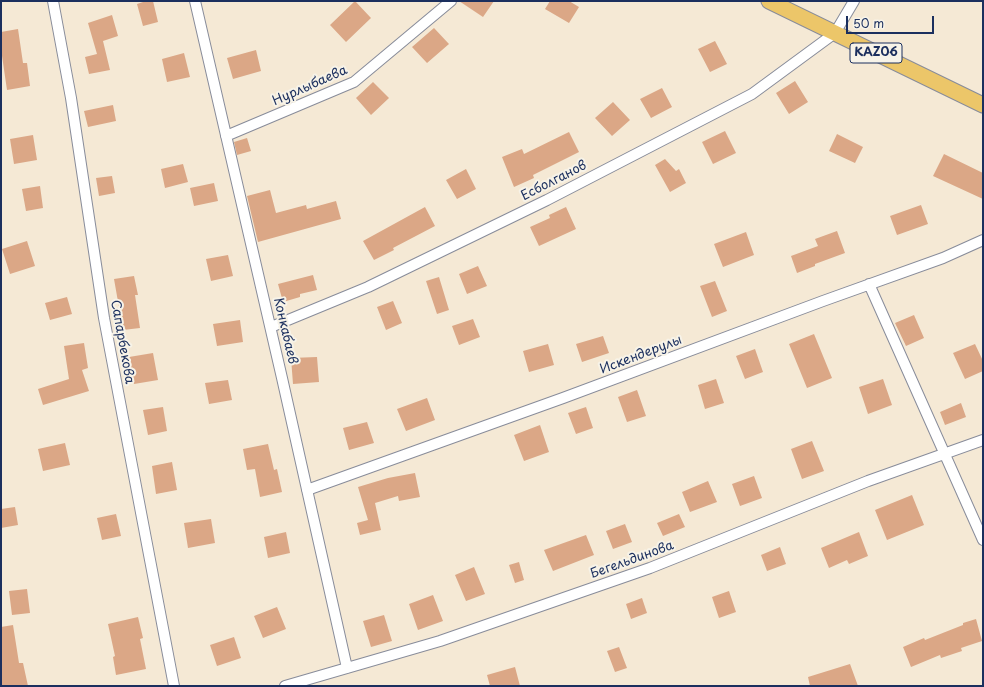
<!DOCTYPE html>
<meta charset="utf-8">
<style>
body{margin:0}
#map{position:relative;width:984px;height:687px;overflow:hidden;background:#f5e9d5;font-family:"Playpen Sans",sans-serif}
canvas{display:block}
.frame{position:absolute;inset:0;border:2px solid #1b2f5e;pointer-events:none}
.scale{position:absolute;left:846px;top:16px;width:88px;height:18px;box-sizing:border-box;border:2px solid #1b2f5e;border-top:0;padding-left:5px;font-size:12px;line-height:14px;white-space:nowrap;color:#1b2f5e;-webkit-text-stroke:3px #f7f3e8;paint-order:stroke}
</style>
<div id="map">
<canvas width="984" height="687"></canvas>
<div class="frame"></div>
<div class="scale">50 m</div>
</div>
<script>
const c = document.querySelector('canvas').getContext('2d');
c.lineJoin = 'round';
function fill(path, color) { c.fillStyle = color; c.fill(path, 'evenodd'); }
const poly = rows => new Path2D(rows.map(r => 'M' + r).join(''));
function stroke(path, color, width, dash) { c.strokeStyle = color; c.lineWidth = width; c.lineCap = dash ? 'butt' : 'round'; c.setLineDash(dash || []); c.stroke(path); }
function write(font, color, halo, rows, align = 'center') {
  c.font = font + ' "Playpen Sans",sans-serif'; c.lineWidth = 4; c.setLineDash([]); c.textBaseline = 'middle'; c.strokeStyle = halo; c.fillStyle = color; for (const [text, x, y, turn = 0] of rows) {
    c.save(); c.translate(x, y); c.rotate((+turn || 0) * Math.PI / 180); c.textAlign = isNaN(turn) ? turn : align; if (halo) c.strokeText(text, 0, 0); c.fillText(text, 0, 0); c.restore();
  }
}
fill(poly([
 [146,1,153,1,158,22,143,26,137,4],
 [355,1,371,18,346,42,330,25],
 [459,1,494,1,483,17],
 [550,1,569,1,579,7,569,23,545,9],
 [112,15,118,36,103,41,110,70,89,74,85,57,97,54,88,23],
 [434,28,449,44,427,63,412,47],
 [18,29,23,63,27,63,30,86,7,90,1,49,1,32],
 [715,41,727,64,710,72,698,49],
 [256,50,261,71,233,79,227,58],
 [184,53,190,77,167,82,162,59],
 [795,81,808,102,789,114,776,93],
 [373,82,389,98,371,115,356,98],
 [662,88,672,107,651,118,640,99],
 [613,102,630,120,612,136,595,118],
 [113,105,116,121,88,127,84,111],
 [725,131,736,153,713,164,702,142],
 [569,132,579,152,533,175,534,178,514,187,502,157,522,149,524,154],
 [837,134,863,147,855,163,829,151],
 [33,135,37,160,14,164,10,139],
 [247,138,251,151,237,155,234,142],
 [944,154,983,173,983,199,933,176],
 [665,159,676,171,679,169,686,183,670,192,655,165],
 [183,164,188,182,165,188,161,169],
 [466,169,476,189,457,199,446,180],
 [112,176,115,193,99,196,96,178],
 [214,183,218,201,194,206,190,188],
 [40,186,43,208,26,211,22,189],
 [270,190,276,213,306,205,307,209,336,201,341,219,258,242,247,196],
 [921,205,928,224,897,235,890,216],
 [425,207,435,226,393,248,394,250,374,260,363,241],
 [566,207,576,229,539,246,530,227,550,218,549,215],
 [837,231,845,253,815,264,815,266,797,273,791,256,818,246,815,239],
 [746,232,754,255,723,267,714,244],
 [27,241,35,266,10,274,2,249],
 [228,255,233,276,211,281,206,259],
 [478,266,487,286,467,294,459,274],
 [313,275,317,290,300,294,300,297,283,302,278,284],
 [134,276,138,295,135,295,140,328,123,330,114,279],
 [439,277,449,310,437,314,426,281],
 [715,281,727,311,712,317,700,286],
 [67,297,72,314,50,320,45,303],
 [393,301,402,323,386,330,377,307],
 [914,315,924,338,906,346,895,323],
 [473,319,480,337,459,345,452,326],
 [240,320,243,342,217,346,213,324],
 [814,334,832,378,807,388,789,344],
 [603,336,609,353,582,362,576,344],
 [84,343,88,368,82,370,89,391,43,405,38,389,69,379,64,346],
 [548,344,554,365,529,372,523,351],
 [975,344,983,361,983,371,965,379,953,353],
 [755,349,763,372,745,379,736,356],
 [153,353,158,380,134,384,129,357],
 [317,357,319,382,293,384,291,358],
 [716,379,724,403,705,409,698,385],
 [883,379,892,405,868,414,859,387],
 [228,380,232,400,209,404,205,383],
 [637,390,646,416,627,422,618,397],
 [427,398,435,420,406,431,397,409],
 [961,403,966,417,945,425,940,412],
 [163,407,167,431,148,435,143,410],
 [586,407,593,428,576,434,568,413],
 [367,422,374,443,349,450,343,428],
 [540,425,549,452,524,461,514,435],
 [812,441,824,471,802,479,791,449],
 [65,443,70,465,43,471,38,449],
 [268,444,274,470,277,469,282,492,260,497,255,469,247,470,243,449],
 [172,462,177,490,156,494,152,466],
 [415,473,420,497,399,501,398,496,375,503,381,530,360,535,357,523,368,520,358,487,388,478],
 [754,476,762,498,740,506,732,484],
 [708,481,717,502,690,512,682,492],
 [912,495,924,525,887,540,875,510],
 [15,507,18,525,1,528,1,509],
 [116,514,121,536,102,540,97,518],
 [679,514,685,527,663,536,657,523],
 [211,519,215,543,188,548,184,523],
 [625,524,632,542,613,549,606,531],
 [286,532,290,553,268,558,264,537],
 [859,532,868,556,849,564,847,560,829,568,821,548],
 [586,535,594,555,553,571,544,550],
 [780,547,786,564,767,571,761,555],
 [519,562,524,580,515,583,509,565],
 [474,567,485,594,466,601,455,575],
 [27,589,30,613,12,615,9,591],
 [729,591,736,612,719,618,712,597],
 [433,595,443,621,418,630,409,604],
 [642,598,647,613,631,619,626,604],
 [277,607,286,629,263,638,254,616],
 [384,615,392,641,371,647,363,621],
 [138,617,143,638,140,639,146,669,116,675,113,657,115,656,108,624],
 [976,619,982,641,961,648,962,651,941,658,940,655,911,667,903,647,924,638,925,640,963,625,963,623],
 [13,625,19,663,23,663,28,686,1,686,1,627],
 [234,637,241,658,217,666,210,645],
 [619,647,627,668,615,672,607,651],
 [850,664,858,686,810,686,808,677],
 [515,667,520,686,490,686,487,675]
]), '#dba786');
const minor = poly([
 [53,1,71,98,104,318,174,686],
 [195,1,282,378,347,668],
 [226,136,354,82,451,1],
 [869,284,983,540],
 [271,327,368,287,547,200,752,94,835,33,854,1],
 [307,490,563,398,823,301,943,258,983,240],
 [285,686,440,641,650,568,868,481,983,440]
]);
const primary = poly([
 [769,1,983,105]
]);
stroke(minor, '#888c9a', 12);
stroke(primary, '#888c9a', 17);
stroke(minor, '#fff', 10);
stroke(primary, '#ecc669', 15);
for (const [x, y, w] of [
 [876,53,52]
]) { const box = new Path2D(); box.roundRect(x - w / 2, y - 10, w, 20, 3); c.fillStyle = '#f7f3e8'; c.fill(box); stroke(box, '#1b2f5e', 1); }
write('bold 12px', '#1b2f5e', null, [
 ["KAZ06",876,53]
]);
write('13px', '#1b2f5e', '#f7f3e8', [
 ["Нурлыбаева",310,86,-24],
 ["Есболганов",554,181,-27],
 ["Конкабаев",285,331,77],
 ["Сапарбекова",122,342,80],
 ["Искендерулы",641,355,-21],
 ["Бегельдинова",632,560,-20]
]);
</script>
